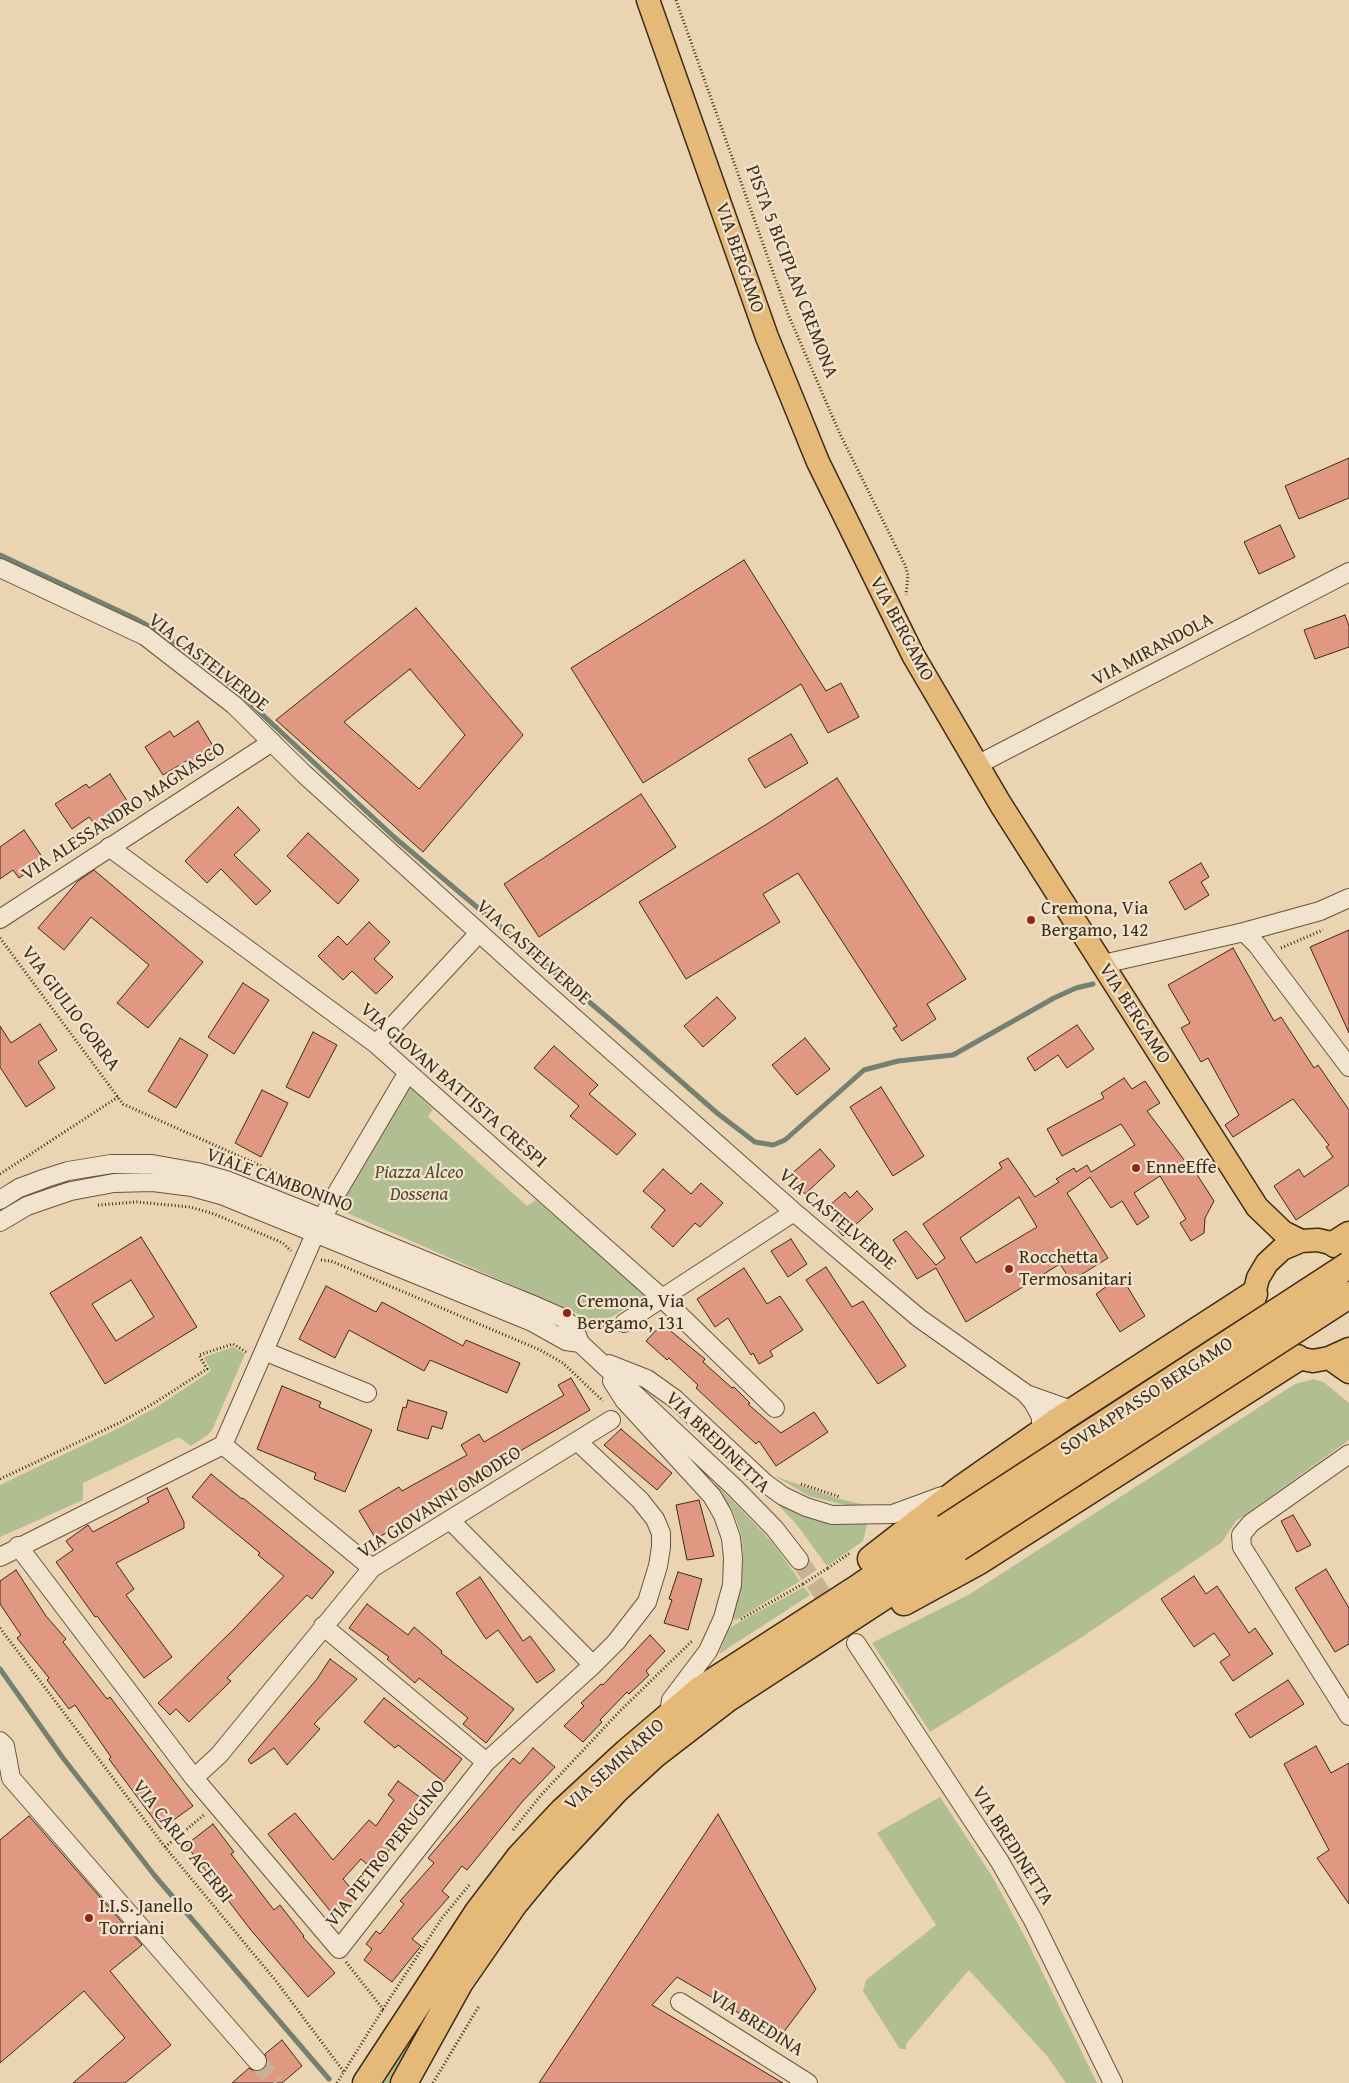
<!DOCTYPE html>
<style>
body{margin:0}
canvas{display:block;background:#ead4b2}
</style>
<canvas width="1349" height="2083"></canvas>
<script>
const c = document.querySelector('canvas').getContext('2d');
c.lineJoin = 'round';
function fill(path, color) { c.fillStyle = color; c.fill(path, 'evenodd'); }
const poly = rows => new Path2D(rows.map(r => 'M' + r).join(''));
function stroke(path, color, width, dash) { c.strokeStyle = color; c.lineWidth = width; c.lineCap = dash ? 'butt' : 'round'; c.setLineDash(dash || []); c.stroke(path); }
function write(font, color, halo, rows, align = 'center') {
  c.font = font + ' "Gentium Book Plus",serif'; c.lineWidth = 4.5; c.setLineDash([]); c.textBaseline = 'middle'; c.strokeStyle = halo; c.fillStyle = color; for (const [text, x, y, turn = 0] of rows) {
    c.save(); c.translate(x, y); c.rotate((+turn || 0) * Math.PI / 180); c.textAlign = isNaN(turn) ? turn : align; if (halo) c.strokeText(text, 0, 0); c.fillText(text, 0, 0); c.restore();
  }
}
fill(poly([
 [410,1087,433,1109,428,1117,527,1206,536,1200,645,1295,601,1324,338,1209],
 [233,1347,245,1354,213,1428,208,1435,191,1446,179,1437,83,1483,83,1500,0,1537,0,1485,123,1426,158,1406,211,1371,204,1357],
 [1314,1379,1325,1383,1349,1403,1349,1440,1236,1521,1222,1542,1082,1637,930,1732,872,1643,970,1594,1295,1384],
 [775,1476,836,1498,866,1505,864,1507,853,1507,809,1496],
 [716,1484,772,1542,800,1581,736,1620,733,1618,741,1584,743,1557,741,1534,733,1511,715,1486],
 [763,1488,864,1521,867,1525,863,1541,827,1566,797,1525],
 [804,1587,810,1595,719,1654,729,1628],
 [940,1797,992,1876,1026,1939,1097,2083,1066,2083,1047,2056,969,1970,906,2044,906,2049,900,2049,863,1991,866,1980,936,1925,877,1833],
 [417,2020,393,2083,378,2083]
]), '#b0be91');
stroke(poly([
 [0,555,134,618,161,633,224,679,394,837,620,1028,717,1113,755,1142,773,1145,785,1140,864,1070,898,1061,953,1055,1054,998,1076,988,1093,984],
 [0,1669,63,1758,155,1876,329,2079]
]), '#748071', 5);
const building = poly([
 [1349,458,1349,498,1299,519,1285,486,1349,458],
 [1280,525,1295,557,1259,574,1244,542,1280,525],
 [744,560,826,691,841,683,859,717,828,733,801,684,643,783,571,668,744,560],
 [416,608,523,735,423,852,276,720,416,608],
 [410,669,465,735,419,789,344,722,410,669],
 [1345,615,1349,626,1349,647,1315,659,1304,630,1345,615],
 [198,721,216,751,192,766,188,760,163,775,145,747,170,731,174,737,198,721],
 [791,734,808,763,765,788,748,759,791,734],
 [110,774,129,804,96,826,89,817,72,829,55,804,86,784,89,788,110,774],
 [837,778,966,979,927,1004,936,1019,902,1041,893,1028,897,1026,798,873,763,894,780,922,686,979,639,902,767,824,837,778],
 [641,794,676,847,539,937,504,884,641,794],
 [238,807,260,830,234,855,271,891,256,905,221,869,207,883,185,861,238,807],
 [24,830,45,861,19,878,13,870,0,879,0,847,24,830],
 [308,833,359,880,338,904,287,856,308,833],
 [1201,863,1209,877,1201,882,1209,895,1185,910,1169,882,1201,863],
 [94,870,203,962,148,1028,117,1003,149,965,91,917,64,950,38,928,78,881,94,870],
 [369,922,390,942,374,959,393,977,376,994,352,971,343,980,318,956,338,936,347,945,369,922],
 [1349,930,1349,1033,1310,947,1349,930],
 [1233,948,1274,1021,1281,1017,1314,1068,1318,1065,1349,1110,1349,1185,1296,1220,1274,1186,1299,1169,1304,1177,1333,1157,1326,1147,1329,1145,1293,1099,1233,1137,1225,1125,1239,1115,1208,1058,1201,1062,1181,1028,1190,1023,1168,985,1233,948],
 [243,983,269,1000,234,1054,208,1037,243,983],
 [717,997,736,1018,703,1047,684,1026,717,997],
 [40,1024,57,1050,38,1062,55,1088,26,1107,0,1067,0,1026,11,1043,40,1024],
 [1077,1025,1094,1049,1067,1068,1058,1055,1035,1071,1027,1058,1077,1025],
 [313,1032,337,1045,309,1098,286,1087,313,1032],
 [180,1038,208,1055,176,1108,148,1091,180,1038],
 [805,1038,830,1069,797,1095,772,1065,805,1038],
 [554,1046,598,1085,589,1094,636,1134,617,1155,570,1116,579,1106,534,1068,554,1046],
 [1124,1078,1132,1089,1145,1081,1160,1103,1147,1111,1185,1161,1187,1159,1214,1201,1205,1218,1204,1233,1191,1241,1180,1223,1186,1219,1160,1176,1134,1193,1149,1217,1137,1225,1122,1201,1111,1208,1090,1177,1067,1193,1108,1258,1071,1281,1060,1264,966,1322,936,1268,917,1279,893,1240,906,1231,936,1265,945,1258,923,1224,1002,1168,999,1163,1008,1158,1035,1197,1059,1182,1056,1179,1074,1168,1076,1172,1087,1165,1091,1172,1135,1145,1121,1124,1062,1156,1047,1129,1104,1098,1101,1093,1124,1078],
 [1019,1197,1037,1227,976,1263,960,1238,1019,1197],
 [881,1087,924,1156,893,1176,850,1107,881,1087],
 [262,1090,288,1103,261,1157,235,1143,262,1090],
 [820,1149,835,1166,805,1194,789,1176,820,1149],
 [663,1169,691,1194,701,1183,723,1203,700,1227,695,1223,673,1247,651,1227,665,1210,643,1191,663,1169],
 [857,1191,873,1209,843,1236,822,1212,845,1192,850,1198,857,1191],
 [141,1237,197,1327,105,1384,50,1293,141,1237],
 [131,1280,154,1317,116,1341,92,1304,131,1280],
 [791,1239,807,1264,788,1277,771,1251,791,1239],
 [826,1267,852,1307,863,1301,906,1366,878,1384,806,1280,826,1267],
 [744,1268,767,1304,780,1296,803,1330,770,1351,773,1356,759,1364,753,1353,751,1355,728,1318,715,1327,697,1299,744,1268],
 [1121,1276,1145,1316,1120,1332,1096,1294,1121,1276],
 [326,1286,376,1312,382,1302,463,1346,466,1340,520,1363,507,1393,430,1360,424,1371,349,1330,335,1358,299,1339,326,1286],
 [662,1324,705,1359,703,1362,732,1388,734,1387,750,1403,748,1404,781,1433,814,1412,828,1432,776,1466,759,1441,756,1444,696,1388,698,1385,669,1358,667,1360,646,1341,662,1324],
 [571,1378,590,1410,498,1464,499,1467,468,1486,467,1484,414,1511,416,1515,376,1539,359,1511,399,1487,402,1491,467,1455,461,1445,479,1434,484,1442,564,1395,558,1385,571,1378],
 [282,1386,321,1402,319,1407,372,1430,345,1492,314,1479,316,1473,257,1449,282,1386],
 [408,1400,447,1412,442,1429,432,1426,428,1439,397,1430,403,1407,406,1408,408,1400],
 [621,1429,672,1473,657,1490,604,1445,621,1429],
 [211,1474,242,1499,243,1498,334,1572,312,1599,307,1595,227,1678,231,1681,189,1722,176,1709,170,1715,158,1703,234,1629,284,1576,258,1555,260,1553,192,1497,211,1474],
 [167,1488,184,1522,184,1528,116,1563,134,1589,126,1595,172,1657,144,1678,97,1616,95,1617,56,1562,73,1550,66,1541,88,1525,93,1532,149,1502,147,1498,167,1488],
 [699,1500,714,1556,687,1560,676,1505,699,1500],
 [1293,1515,1311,1545,1297,1552,1281,1521,1293,1515],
 [1326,1569,1349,1608,1349,1644,1335,1652,1295,1588,1326,1569],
 [16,1570,46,1616,66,1639,63,1642,107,1699,110,1697,193,1806,161,1829,109,1759,111,1757,75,1705,69,1709,47,1680,49,1678,17,1638,21,1635,0,1604,0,1581,16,1570],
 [678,1572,702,1579,688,1630,664,1623,672,1600,669,1599,678,1572],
 [1194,1576,1206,1594,1217,1586,1249,1633,1255,1628,1273,1654,1233,1681,1220,1662,1230,1655,1214,1633,1194,1647,1161,1599,1194,1576],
 [480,1577,523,1641,530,1636,555,1670,537,1683,498,1630,486,1639,456,1593,480,1577],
 [367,1604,408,1635,414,1627,442,1651,441,1653,514,1709,486,1743,463,1724,468,1718,419,1678,415,1683,387,1659,389,1657,349,1628,367,1604],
 [650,1635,665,1651,646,1671,649,1675,629,1694,627,1692,600,1720,602,1722,583,1742,564,1726,584,1706,581,1703,601,1684,603,1685,650,1635],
 [330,1659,357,1679,314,1724,320,1729,287,1765,274,1748,251,1764,248,1760,317,1679,330,1659],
 [1288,1680,1304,1704,1250,1738,1235,1714,1288,1680],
 [384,1698,462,1759,444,1782,398,1745,395,1748,364,1722,384,1698],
 [1316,1746,1331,1773,1349,1763,1349,1904,1317,1858,1329,1850,1284,1764,1316,1746],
 [533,1748,555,1767,522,1802,467,1870,462,1866,442,1891,449,1897,412,1939,421,1946,392,1982,364,1960,372,1949,366,1944,376,1931,380,1934,404,1904,400,1901,434,1863,428,1858,513,1758,520,1764,533,1748],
 [398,1781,421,1798,413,1809,418,1813,402,1836,372,1869,361,1859,343,1879,359,1898,335,1917,268,1834,295,1813,333,1860,369,1820,376,1826,394,1800,388,1795,398,1781],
 [718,1814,816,1989,780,2037,677,1977,652,2005,783,2083,539,2083,718,1814],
 [29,1816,142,1945,110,1971,171,2045,125,2083,73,2083,125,2038,84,1991,0,2063,0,1840,29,1816],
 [213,1824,234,1852,231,1854,274,1910,280,1905,304,1936,303,1937,335,1973,308,1997,250,1929,186,1845,213,1824],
 [282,2040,302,2066,282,2083,232,2083,249,2068,254,2071,264,2069,267,2064,265,2054,282,2040]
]);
fill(building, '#e09882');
stroke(building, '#3d2c18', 1);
stroke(poly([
 [799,1560,837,1615],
 [257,2061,276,2083]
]), '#c7b293', 18, [18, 9]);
const minor = poly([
 [0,568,145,636,234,705,304,774,537,985,794,1212,919,1318,1025,1393,1033,1402,1041,1417,1041,1433],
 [977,765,1349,572],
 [109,847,376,1044,662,1298,775,1408],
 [0,919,272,742],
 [1244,932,1257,945,1349,1067],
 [1103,964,1244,932,1320,911,1349,898],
 [376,1044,479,933],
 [0,1200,19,1188,46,1178,68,1171,111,1164,152,1164,197,1172,229,1181,297,1208,531,1304,563,1318,574,1328,580,1343,735,1488,775,1529,799,1560],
 [0,1222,27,1206,50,1198,71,1191,114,1183,153,1182,192,1187,221,1195,295,1225,532,1322,566,1341,580,1343],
 [624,1323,794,1212],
 [264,1351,367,1393],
 [609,1364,647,1379,675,1399,765,1483,783,1496,806,1507,832,1515,893,1514,942,1496],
 [612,1381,624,1400,712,1496,723,1515,731,1538,733,1558,732,1585,723,1618,708,1651,671,1700,669,1713],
 [1026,1394,1074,1411],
 [223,1445,372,1568],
 [1349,1454,1251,1523,1241,1535,1242,1547,1349,1716],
 [450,1520,593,1665],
 [18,1546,194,1778,339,1949,486,1762,593,1665,616,1642,647,1602,658,1566,661,1547,661,1533,655,1519,640,1500,577,1441],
 [0,1557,223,1445,322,1218,408,1072],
 [323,1626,486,1762],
 [856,1643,1000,1862,1033,1920,1113,2083],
 [0,1741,5,1746,11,1778,257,2061],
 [194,1778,219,1755,372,1568,611,1420],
 [680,2002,808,2083]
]);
const major = poly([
 [648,0,767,337,818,462,913,655,1001,805,1257,1207,1283,1232,1301,1241],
 [1349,1251,1335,1244,1318,1240,1301,1241,1282,1249,1267,1263,1258,1278,1254,1294,1254,1311,1259,1327,1269,1341,1282,1352,1297,1358,1313,1361,1329,1358,1349,1349],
 [1329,1358,1349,1372]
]);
const highway = poly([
 [1335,1244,1349,1235],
 [871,1559,961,1489,1064,1417,1254,1294],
 [904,1602,979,1561,1297,1358],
 [366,2083,478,1912,519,1858,563,1811,627,1752,700,1690,858,1588,945,1528],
 [404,2083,460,1982,514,1904,547,1864,616,1790,654,1755,728,1698,958,1548]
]);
stroke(minor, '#68563e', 20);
stroke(major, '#3d2c18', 25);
stroke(highway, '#3d2c18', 29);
stroke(poly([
 [676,0,788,314,840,434,905,565,908,575,906,595],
 [0,938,123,1104,319,1192],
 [1281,948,1323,930],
 [0,1174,118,1097],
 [98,1205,137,1202,190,1207,214,1214,283,1243,291,1251],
 [321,1260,331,1261,540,1350,563,1363,603,1401],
 [592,1330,597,1324,609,1330],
 [0,1479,121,1422,156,1402,207,1369,199,1355,233,1344,246,1352],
 [801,1484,840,1497],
 [828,1568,850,1553],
 [741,1619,803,1584],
 [0,1628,165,1847,276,1981,344,2072],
 [513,1830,542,1794,620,1711,692,1641],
 [165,1847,204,1815],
 [346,1962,383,2009,442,1918,470,1884],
 [337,2083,383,2009],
 [433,2083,479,2006]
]), '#3d2c18', 3, [1, 2.5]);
stroke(minor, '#f1e3cd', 18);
stroke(major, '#e5ba79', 22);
stroke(highway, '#e5ba79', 26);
const highwayBridge = poly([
 [945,1528,1349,1265],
 [958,1548,1349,1295]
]);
stroke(highwayBridge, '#3d2c18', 29, []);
stroke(poly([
 [803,1584,828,1568]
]), '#3d2c18', 3, [1, 2.5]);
stroke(highwayBridge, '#e5ba79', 26);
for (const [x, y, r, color] of [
 [1031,920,5,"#8f2418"],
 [1136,1168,5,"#8f2418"],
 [1009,1269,5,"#8f2418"],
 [567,1313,5,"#8f2418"],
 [89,1918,5,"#8f2418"]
]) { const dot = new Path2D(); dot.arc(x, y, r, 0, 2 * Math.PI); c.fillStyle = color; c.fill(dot); stroke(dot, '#f1e3cd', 2); }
write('19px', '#3d2c18', '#f1e3cd', [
 ["VIA BERGAMO",739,258,71],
 ["PISTA 5 BICIPLAN CREMONA",791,272,69],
 ["VIA BERGAMO",901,629,62],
 ["VIA MIRANDOLA",1153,650,-28],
 ["VIA CASTELVERDE",208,663,38],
 ["VIA ALESSANDRO MAGNASCO",124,812,-33],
 ["VIA CASTELVERDE",533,953,42],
 ["VIA GIULIO GORRA",70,1009,53],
 ["VIA BERGAMO",1134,1014,57],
 ["VIA GIOVAN BATTISTA CRESPI",453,1086,41],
 ["VIALE CAMBONINO",279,1181,20],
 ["VIA CASTELVERDE",837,1220,40],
 ["SOVRAPPASSO BERGAMO",1147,1397,-33],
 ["VIA BREDINETTA",717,1443,44],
 ["VIA GIOVANNI OMODEO",440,1503,-33],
 ["VIA SEMINARIO",615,1765,-42],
 ["VIA CARLO ACERBI",182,1842,52],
 ["VIA BREDINETTA",1012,1846,58],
 ["VIA PIETRO PERUGINO",386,1854,-52],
 ["VIA BREDINA",756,2024,32]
]);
write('19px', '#3d2c18', '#f1e3cd', [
 ["Cremona, Via",1041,909],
 ["Bergamo, 142",1041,931],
 ["EnneEffe",1146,1168],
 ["Rocchetta",1019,1258],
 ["Termosanitari",1019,1280],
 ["Cremona, Via",577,1302],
 ["Bergamo, 131",577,1324],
 ["I.I.S. Janello",99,1907],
 ["Torriani",99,1929]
], 'left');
write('italic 19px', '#544930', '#f1e3cd', [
 ["Piazza Alceo",419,1173],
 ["Dossena",419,1195]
]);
</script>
